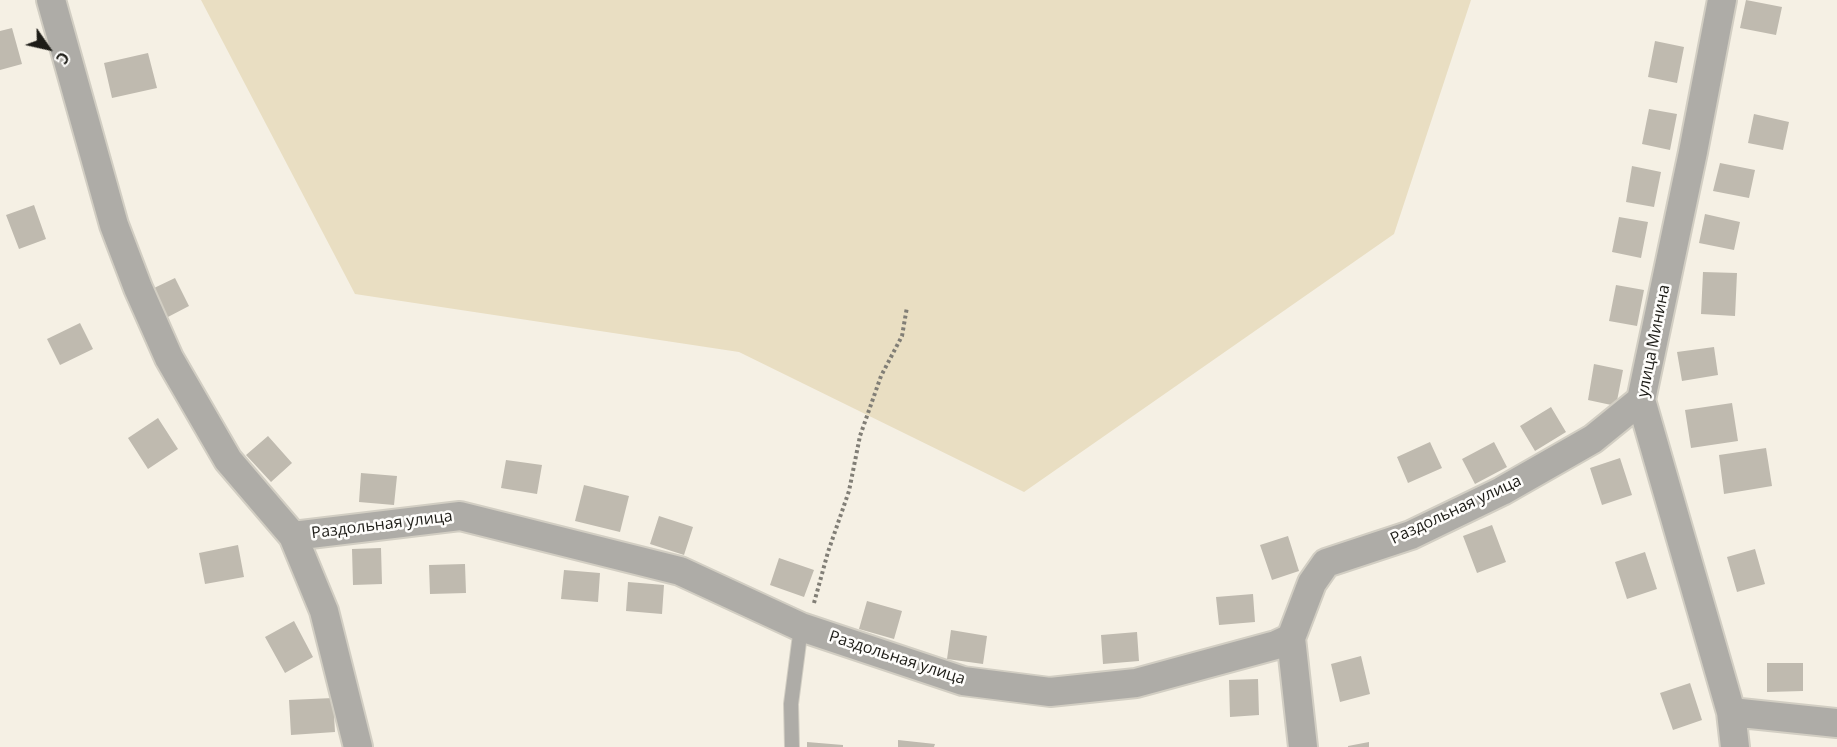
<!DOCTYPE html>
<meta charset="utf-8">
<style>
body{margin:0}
#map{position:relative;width:1837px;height:747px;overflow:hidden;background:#f5f0e4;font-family:"Open Sans",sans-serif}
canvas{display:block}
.north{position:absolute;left:18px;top:18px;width:60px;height:60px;-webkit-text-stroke:4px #fefdfb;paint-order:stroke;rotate:124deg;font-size:16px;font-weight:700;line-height:24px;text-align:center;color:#1d1c17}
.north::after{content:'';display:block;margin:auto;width:21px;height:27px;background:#1d1c17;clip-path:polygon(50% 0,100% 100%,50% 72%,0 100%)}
</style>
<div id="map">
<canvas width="1837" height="747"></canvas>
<div class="north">С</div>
</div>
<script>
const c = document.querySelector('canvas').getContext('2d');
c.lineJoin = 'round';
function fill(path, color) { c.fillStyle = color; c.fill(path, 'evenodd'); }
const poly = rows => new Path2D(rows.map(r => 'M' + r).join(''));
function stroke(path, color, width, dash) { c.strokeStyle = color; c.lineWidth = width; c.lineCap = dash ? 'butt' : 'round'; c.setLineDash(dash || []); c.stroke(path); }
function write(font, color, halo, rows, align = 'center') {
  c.font = font + ' "Open Sans",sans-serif'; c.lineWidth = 5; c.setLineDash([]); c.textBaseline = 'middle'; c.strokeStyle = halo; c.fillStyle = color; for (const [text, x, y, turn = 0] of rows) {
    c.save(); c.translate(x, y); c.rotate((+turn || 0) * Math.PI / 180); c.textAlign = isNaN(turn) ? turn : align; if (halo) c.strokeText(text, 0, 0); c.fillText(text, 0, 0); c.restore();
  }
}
fill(poly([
 [201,0,1471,0,1394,234,1024,492,739,352,355,294]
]), '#e9dec2');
fill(poly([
 [1746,0,1782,7,1776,35,1740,28],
 [12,28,22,64,0,70,0,31],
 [1655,41,1684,47,1677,83,1648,77],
 [148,53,157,88,112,98,104,63],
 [1649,109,1677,114,1670,150,1642,144],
 [1754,114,1789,122,1783,150,1748,143],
 [1720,163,1755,170,1749,198,1713,191],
 [1632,166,1661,172,1654,207,1626,202],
 [34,205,46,239,19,249,6,215],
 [1705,214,1740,222,1734,250,1699,243],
 [1619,217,1648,222,1641,258,1612,252],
 [1703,272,1737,273,1735,316,1701,314],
 [175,278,189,306,166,318,152,289],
 [1616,285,1644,290,1637,326,1609,321],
 [80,323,93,349,60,365,47,339],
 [1714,347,1718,375,1682,381,1677,352],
 [1594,364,1623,370,1616,406,1588,400],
 [1732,403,1738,441,1691,448,1685,410],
 [1551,407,1566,432,1535,451,1520,426],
 [158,418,178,449,148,469,128,438],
 [268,436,292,463,271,482,246,455],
 [1430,442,1442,468,1408,483,1397,457],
 [1494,442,1507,467,1475,484,1462,459],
 [1766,448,1772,486,1724,494,1719,455],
 [1620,458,1632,495,1602,505,1590,468],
 [506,460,542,465,537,494,501,488],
 [361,473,397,476,394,505,359,502],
 [584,485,629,496,620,532,575,521],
 [659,516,693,527,684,555,650,544],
 [1492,525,1506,562,1477,573,1463,536],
 [1288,536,1299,571,1272,580,1260,545],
 [238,545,244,577,205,584,199,553],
 [381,548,382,584,353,585,352,549],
 [1755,549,1765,584,1737,592,1727,557],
 [1645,552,1657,589,1627,599,1615,562],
 [779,558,814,570,804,597,770,585],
 [465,564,466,593,430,594,429,565],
 [564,570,600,573,598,602,561,599],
 [628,582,664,585,662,614,626,611],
 [1253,594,1255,622,1219,625,1216,597],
 [867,601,902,611,894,639,859,629],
 [294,621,313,657,285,673,265,637],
 [951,630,987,636,983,664,947,659],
 [1137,632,1139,661,1103,664,1101,635],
 [1361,656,1370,694,1340,702,1331,664],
 [1767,663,1803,663,1803,691,1767,692],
 [1258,679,1259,715,1230,717,1229,680],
 [1690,683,1702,720,1673,730,1660,693],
 [333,698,335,732,291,735,289,700],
 [898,740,935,744,934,747,898,747],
 [807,742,843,745,843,747,807,747],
 [1369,742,1369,747,1348,747,1348,746]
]), '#bfbaaf');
const lane = poly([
 [792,747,791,704,801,627]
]);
const street = poly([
 [51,0,114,225,138,288,169,358,228,460,293,536,324,611,358,747],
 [1722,0,1693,152,1641,400,1731,712,1735,747],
 [293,536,460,516,680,571,801,627,963,681,1050,692,1136,683,1276,645,1291,638,1312,583,1326,563,1411,535,1502,491,1593,439,1641,400],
 [1291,638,1303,747],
 [1731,712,1837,723]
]);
stroke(lane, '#d2cec3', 16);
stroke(street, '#d2cec3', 32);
stroke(poly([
 [814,603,828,552,849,491,860,436,881,376,902,336,907,307]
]), '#817e76', 4, [3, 3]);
stroke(lane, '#aeaca7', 14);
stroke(street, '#aeaca7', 28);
write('16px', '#1d1c17', '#fefdfb', [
 ["улица Минина",1654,341,-79],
 ["Раздольная улица",1456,510,-25],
 ["Раздольная улица",382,525,-7],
 ["Раздольная улица",897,658,18]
]);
</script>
